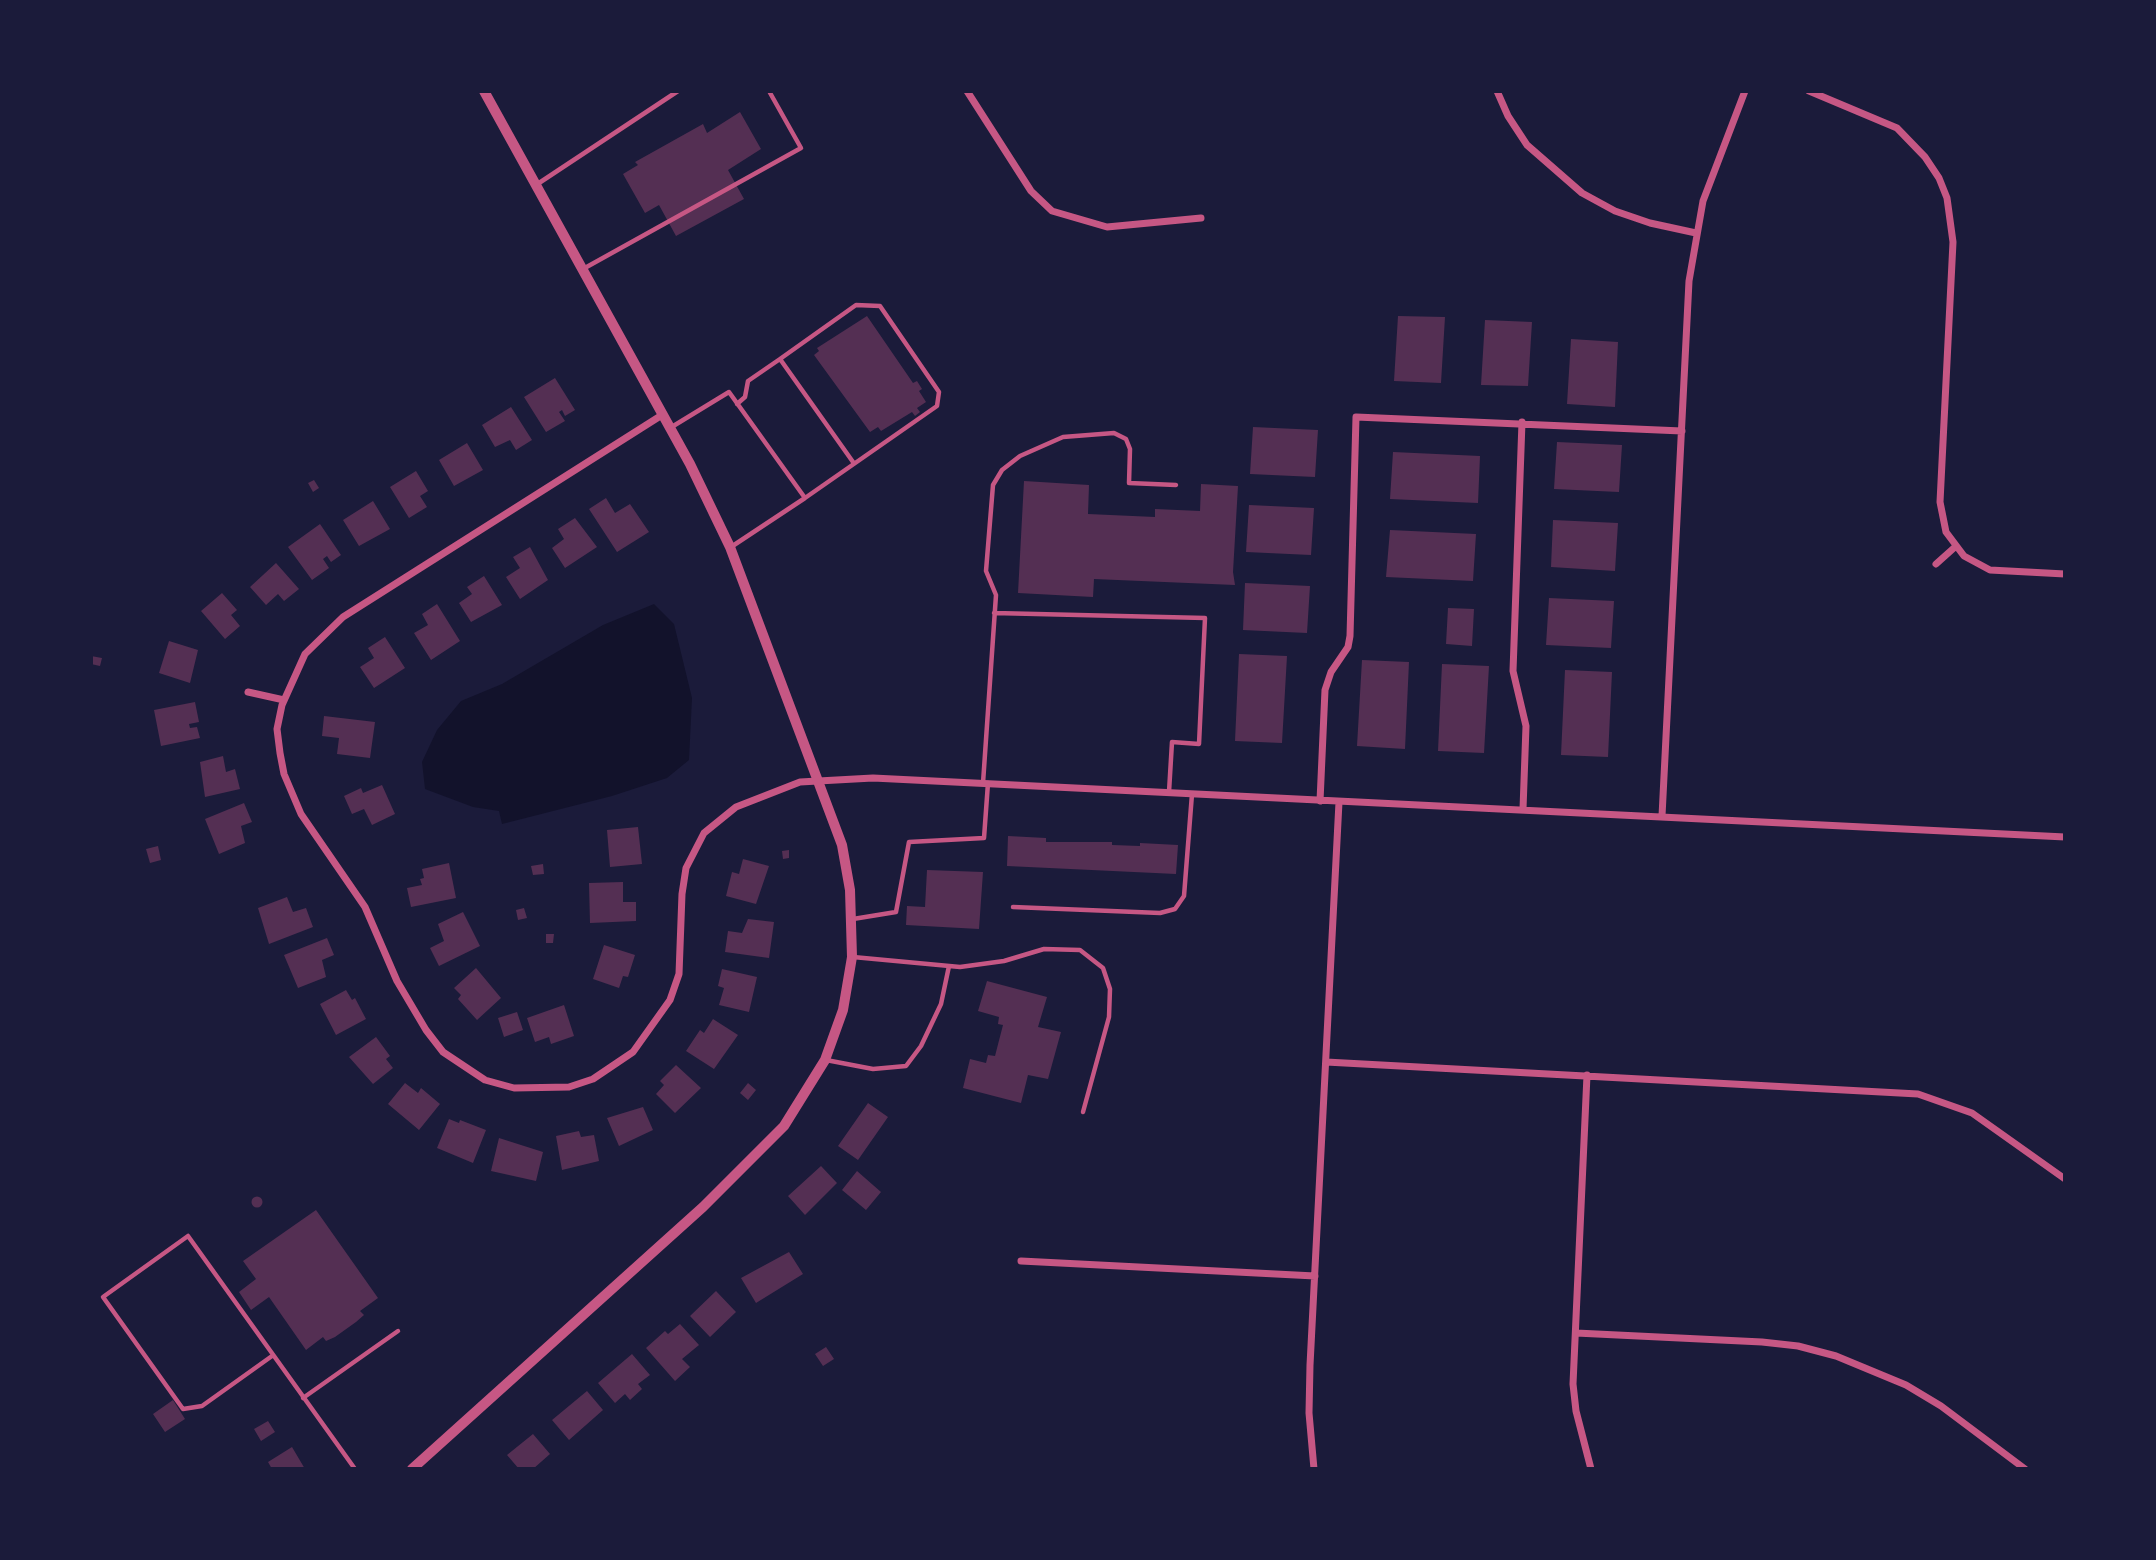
<!DOCTYPE html>
<style>
body{margin:0}
#map{position:relative;width:2156px;height:1560px;overflow:hidden;background:#1b1b3a;font-family:"Varela Round",sans-serif}
canvas{display:block}
.frame{position:absolute;inset:0;border:93px solid #1b1b3a;pointer-events:none}
</style>
<div id="map">
<canvas width="2156" height="1560"></canvas>
<div class="frame"></div>
</div>
<script>
const c = document.querySelector('canvas').getContext('2d');
c.lineJoin = 'round';
function fill(path, color) { c.fillStyle = color; c.fill(path, 'evenodd'); }
const poly = rows => new Path2D(rows.map(r => 'M' + r).join(''));
function stroke(path, color, width, dash) { c.strokeStyle = color; c.lineWidth = width; c.lineCap = dash ? 'butt' : 'round'; c.setLineDash(dash || []); c.stroke(path); }
fill(poly([
 [654,604,674,624,692,698,689,760,667,778,612,796,502,824,499,811,473,807,425,789,422,762,437,730,461,701,502,684,603,625]
]), '#12122b');
fill(poly([
 [740,112,761,149,728,170,744,199,676,236,659,205,645,213,623,174,638,165,635,162,703,124,707,133],
 [867,316,913,383,917,381,922,389,919,391,926,402,917,408,920,412,915,416,912,412,881,431,878,427,870,432,814,355,819,351,817,348],
 [1398,316,1445,317,1441,383,1394,381],
 [1485,320,1532,322,1528,386,1481,385],
 [1571,339,1618,342,1615,407,1567,404],
 [555,378,575,410,565,416,562,410,559,412,565,421,546,432,524,397],
 [511,407,532,440,516,450,510,440,495,447,482,425],
 [1253,427,1318,430,1315,477,1250,474],
 [1557,442,1622,445,1619,492,1554,489],
 [467,443,483,470,454,486,439,460],
 [1393,452,1480,456,1478,503,1390,499],
 [416,471,428,491,420,496,427,507,409,518,390,487],
 [314,480,319,488,313,492,308,483],
 [1024,481,1089,485,1088,514,1155,517,1155,509,1200,511,1201,484,1238,486,1233,572,1235,585,1094,579,1093,597,1018,593],
 [606,498,615,513,630,504,649,532,617,552,589,509],
 [373,501,390,529,359,546,343,520],
 [1249,505,1314,508,1311,555,1246,552],
 [575,518,597,547,565,568,552,548,564,539,558,529],
 [1553,520,1618,523,1615,571,1551,567],
 [320,524,341,555,331,562,327,556,323,559,329,568,312,580,288,547],
 [1390,530,1476,534,1473,581,1386,577],
 [530,547,548,580,520,599,506,577,520,568,513,557],
 [276,563,299,589,284,601,278,594,266,605,250,587],
 [484,576,502,605,471,622,459,603,472,594,467,587],
 [1245,583,1310,586,1307,633,1243,630],
 [222,593,237,610,231,615,240,626,225,639,201,611],
 [1549,598,1614,601,1611,648,1546,645],
 [437,604,460,641,431,660,414,633,428,625,422,614],
 [1448,608,1474,609,1472,646,1446,644],
 [385,637,405,668,374,688,360,667,374,658,368,648],
 [169,641,198,650,190,683,159,673],
 [1239,654,1287,656,1282,743,1235,741],
 [91,656,102,658,100,666,91,664],
 [1362,660,1409,662,1405,749,1357,746],
 [1442,664,1489,666,1484,753,1438,751],
 [1565,670,1612,672,1608,757,1561,755],
 [195,702,199,722,189,724,190,728,197,727,200,738,161,746,154,710],
 [324,716,375,722,370,758,337,754,339,738,322,736],
 [223,756,226,772,235,769,240,789,205,797,200,762],
 [382,785,395,814,372,825,364,809,352,814,344,796,361,788,363,793],
 [244,803,252,822,241,826,245,843,219,854,205,819],
 [638,827,642,864,610,867,607,830],
 [1008,836,1046,838,1046,842,1112,842,1112,845,1140,846,1140,843,1178,845,1176,874,1007,866],
 [158,846,161,860,150,863,146,849],
 [789,850,789,858,783,859,782,851],
 [743,859,769,866,756,904,726,896,732,872,739,874],
 [449,863,456,898,411,907,407,888,422,885,420,879,424,878,422,869],
 [543,864,544,874,533,875,531,866],
 [927,870,983,872,979,929,906,925,907,906,925,907],
 [623,882,623,902,636,902,636,921,590,923,589,883],
 [287,897,293,912,306,908,313,927,269,944,258,908],
 [524,908,527,918,518,920,516,910],
 [463,912,480,946,439,966,430,948,444,941,438,924],
 [748,919,774,922,769,958,725,952,728,931,742,933],
 [546,934,554,934,553,943,546,943],
 [327,938,334,955,322,960,326,977,298,988,284,955],
 [604,945,635,955,628,977,623,976,619,988,593,979],
 [476,968,501,998,477,1020,458,999,461,995,454,988],
 [722,969,757,977,749,1012,719,1005,724,988,718,986],
 [987,981,1047,997,1038,1027,1061,1032,1048,1079,1028,1075,1021,1103,963,1088,970,1059,986,1063,988,1055,995,1056,1003,1025,998,1024,999,1017,978,1011],
 [346,990,352,1000,355,998,366,1019,336,1035,320,1004],
 [564,1005,574,1036,551,1044,549,1037,535,1042,527,1018],
 [517,1012,523,1030,504,1037,498,1018],
 [713,1019,738,1035,714,1069,686,1051,700,1030,704,1033],
 [376,1037,390,1056,386,1059,393,1068,373,1084,349,1057],
 [676,1065,701,1088,675,1113,656,1094,664,1085,660,1081],
 [405,1083,418,1093,421,1088,440,1104,419,1130,388,1104],
 [748,1083,756,1090,748,1100,740,1093],
 [868,1103,888,1117,858,1160,838,1146],
 [643,1107,653,1130,619,1146,607,1118],
 [449,1119,459,1123,460,1120,486,1130,473,1163,437,1148],
 [579,1131,581,1137,594,1135,599,1161,562,1170,556,1136],
 [499,1138,543,1152,536,1181,491,1171],
 [821,1166,837,1183,805,1215,788,1196],
 [857,1171,881,1192,866,1210,842,1190],
 '251.5 1202a5.5 5.5 0 1 1 11 0a5.5 5.5 0 1 1-11 0Z',
 [316,1210,378,1298,360,1311,364,1315,356,1322,335,1337,326,1341,323,1337,306,1350,269,1297,251,1310,239,1292,256,1279,243,1261],
 [789,1252,803,1274,756,1303,741,1278],
 [716,1291,736,1312,710,1337,690,1316],
 [680,1324,699,1345,682,1359,690,1367,675,1381,646,1348,665,1331,668,1334],
 [826,1347,834,1359,823,1366,815,1354],
 [632,1354,650,1375,638,1384,642,1389,630,1400,625,1394,615,1403,598,1383],
 [587,1391,603,1410,569,1440,552,1420],
 [173,1400,185,1419,165,1432,153,1414],
 [268,1421,275,1432,261,1441,254,1429],
 [533,1434,550,1454,533,1469,519,1469,507,1455],
 [292,1447,305,1469,272,1469,268,1462]
]), '#542f53');
stroke(poly([
 [536,185,678,91],
 [583,269,801,148,769,91],
 [780,359,856,305,880,306,939,392,937,406,805,498],
 [737,404,745,397,748,381,780,359,853,462],
 [670,428,729,392,805,498,731,547],
 [994,613,1205,618,1199,744,1172,742,1169,792],
 [983,783,996,595,986,571,993,485,1002,470,1020,456,1063,437,1114,433,1126,439,1130,449,1129,483,1176,485],
 [1013,907,1160,913,1175,909,1184,896,1192,794],
 [853,919,896,912,909,842,984,838,988,783],
 [853,957,960,967,1004,961,1044,949,1080,950,1103,968,1110,989,1109,1017,1083,1112],
 [826,1060,873,1069,906,1066,921,1046,941,1004,949,966],
 [272,1356,202,1406,183,1409,103,1297,188,1236,355,1469],
 [303,1398,398,1331]
]), '#c65784', 4.5);
stroke(poly([
 [967,91,1031,191,1052,211,1107,227,1201,218],
 [1497,91,1508,116,1527,145,1582,193,1615,211,1650,223,1696,233],
 [1809,91,1897,128,1925,157,1939,178,1947,198,1953,242,1940,502,1946,532,1964,556,1990,570,2065,574],
 [662,415,343,617,305,654,282,705,277,729,280,753,284,774,301,814,365,907,397,981,426,1030,443,1052,485,1080,514,1088,569,1087,593,1079,633,1052,670,1000,679,974,682,894,686,868,704,833,736,807,800,782,873,778,2065,837],
 [1522,422,1513,671,1526,726,1523,809],
 [1936,564,1955,547],
 [248,692,284,700],
 [1320,801,1325,690,1331,672,1348,647,1350,636,1356,417,1682,431],
 [1662,816,1689,281,1703,201,1745,91],
 [1326,1062,1918,1094,1972,1113,2065,1179],
 [1587,1075,1573,1384,1576,1411,1591,1469],
 [1021,1261,1315,1276],
 [1576,1333,1762,1342,1798,1346,1836,1356,1906,1385,1941,1406,2025,1469],
 [1314,1469,1309,1413,1310,1365,1339,802]
]), '#c65784', 7);
stroke(poly([
 [412,1469,703,1207,784,1126,825,1060,843,1010,852,957,850,890,842,845,730,547,690,464,484,91]
]), '#c65784', 10);
</script>
